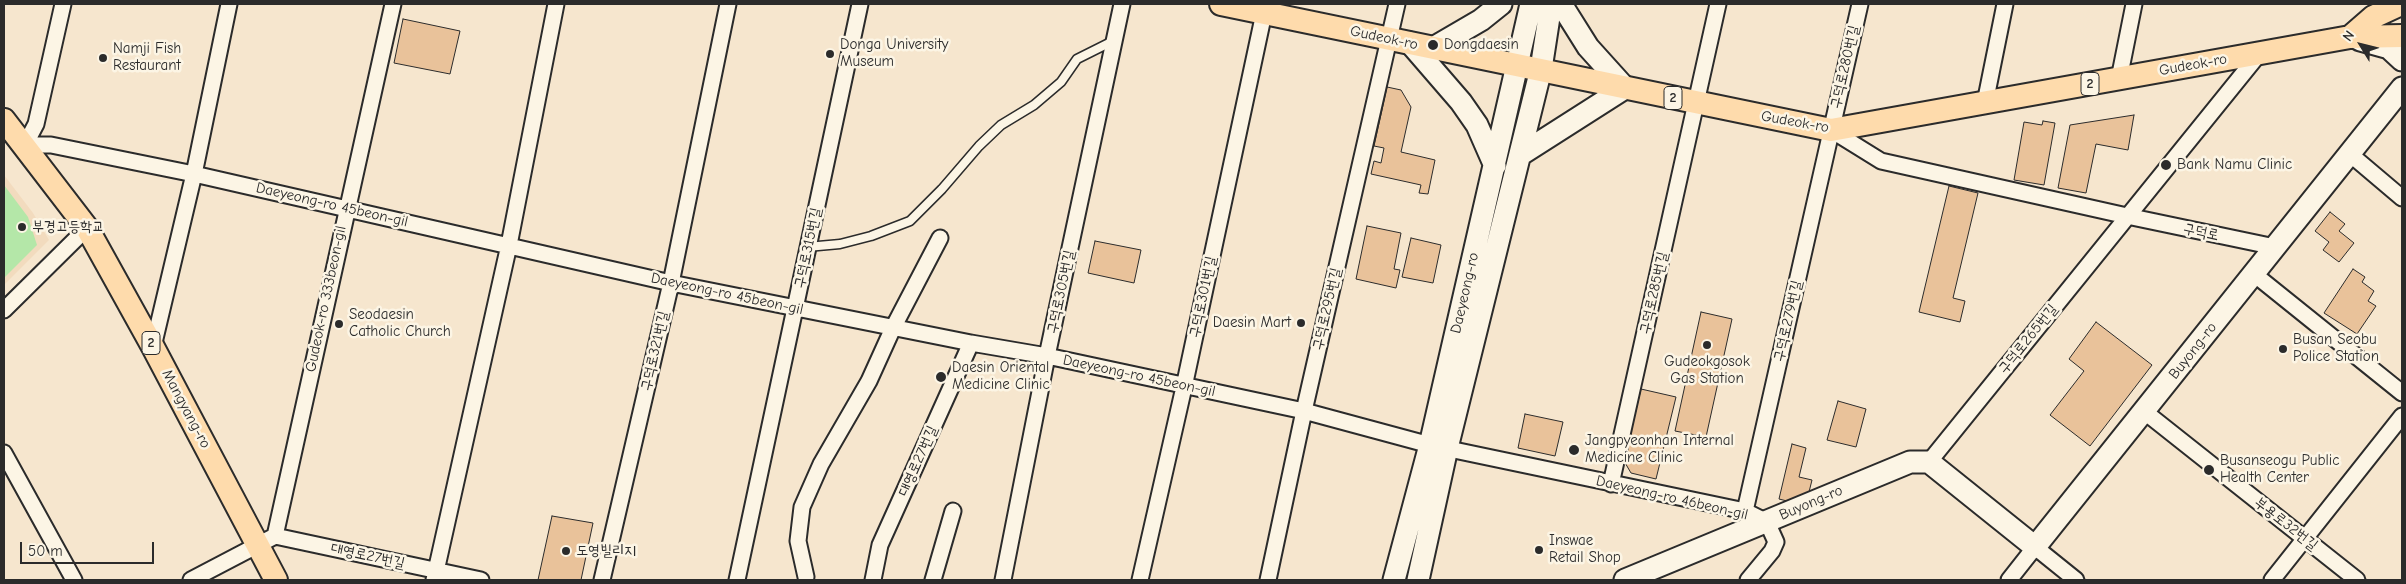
<!DOCTYPE html>
<meta charset="utf-8">
<style>
body{margin:0}
#map{position:relative;width:2406px;height:584px;overflow:hidden;background:#f6e6ce;font-family:"Comic Neue",sans-serif}
canvas{display:block}
.frame{position:absolute;inset:0;border:5px solid #2b2b2b;pointer-events:none}
.north{position:absolute;left:2336px;top:20px;width:50px;height:50px;-webkit-text-stroke:4px #fcf5e5;paint-order:stroke;rotate:306deg;font-size:14px;font-weight:700;line-height:20px;text-align:center;color:#2b2b2b}
.north::after{content:'';display:block;margin:auto;width:18px;height:22px;background:#2b2b2b;clip-path:polygon(50% 0,100% 100%,50% 72%,0 100%)}
.scale{position:absolute;left:20px;top:542px;width:134px;height:22px;box-sizing:border-box;border:2px solid #2b2b2b;border-top:0;padding-left:6px;font-size:15px;line-height:18px;white-space:nowrap;color:#2b2b2b;-webkit-text-stroke:4px #fcf5e5;paint-order:stroke}
</style>
<div id="map">
<canvas width="2406" height="584"></canvas>
<div class="frame"></div>
<div class="north">N</div>
<div class="scale">50 m</div>
</div>
<script>
const c = document.querySelector('canvas').getContext('2d');
c.lineJoin = 'round';
function fill(path, color) { c.fillStyle = color; c.fill(path, 'evenodd'); }
const poly = rows => new Path2D(rows.map(r => 'M' + r).join(''));
function stroke(path, color, width, dash) { c.strokeStyle = color; c.lineWidth = width; c.lineCap = dash ? 'butt' : 'round'; c.setLineDash(dash || []); c.stroke(path); }
function write(font, color, halo, rows, align = 'center') {
  c.font = font + ' "Comic Neue","Poor Story",sans-serif'; c.lineWidth = 5; c.setLineDash([]); c.textBaseline = 'middle'; c.strokeStyle = halo; c.fillStyle = color; for (const [text, x, y, turn = 0] of rows) {
    c.save(); c.translate(x, y); c.rotate((+turn || 0) * Math.PI / 180); c.textAlign = isNaN(turn) ? turn : align; if (halo) c.strokeText(text, 0, 0); c.fillText(text, 0, 0); c.restore();
  }
}
fill(poly([
 [4,175,33,213,49,240,4,285]
]), '#f2dbbe');
fill(poly([
 [4,185,28,217,37,245,4,278]
]), '#b4e7a8');
const building = poly([
 [403,19,460,31,450,74,394,63,403,19],
 [1387,87,1401,90,1411,107,1401,152,1435,160,1428,194,1419,193,1421,185,1371,174,1374,161,1381,163,1384,148,1374,146,1387,87],
 [2134,115,2128,150,2096,144,2086,193,2058,188,2070,125,2134,115],
 [2043,121,2055,123,2044,185,2014,180,2024,122,2042,125,2043,121],
 [1949,186,1978,193,1953,298,1965,301,1960,322,1919,312,1949,186],
 [2330,212,2345,224,2339,231,2354,243,2339,262,2323,250,2329,242,2315,231,2330,212],
 [1367,226,1401,233,1394,269,1400,270,1396,288,1356,279,1367,226],
 [1411,238,1441,245,1433,283,1402,277,1411,238],
 [1095,241,1141,250,1134,283,1088,273,1095,241],
 [2353,269,2365,277,2362,282,2374,291,2368,301,2376,306,2357,334,2324,313,2353,269],
 [1701,312,1732,319,1706,437,1675,431,1701,312],
 [2096,322,2152,365,2090,446,2050,415,2084,371,2069,359,2096,322],
 [1641,389,1676,397,1656,479,1631,473,1624,461,1641,389],
 [1838,401,1866,409,1856,447,1827,440,1838,401],
 [1525,414,1563,422,1555,456,1518,448,1525,414],
 [1792,444,1806,448,1799,477,1812,480,1809,492,1787,501,1779,499,1792,444],
 [552,516,593,523,581,580,538,580,552,516]
]);
fill(building, '#e9c29a');
stroke(building, '#2b2b2b', 1);
const service = poly([
 [807,247,840,244,871,236,910,221,942,189,979,146,1001,125,1034,105,1061,82,1077,59,1115,40]
]);
const minor = poly([
 [63,4,36,124,25,145,51,145,194,174,671,283,971,343,1047,356,1304,411,1430,445,1745,511,1767,522,1776,542,1772,551,1748,580],
 [2119,79,2134,4],
 [1985,103,2005,4],
 [1831,130,1881,161,2127,216,2275,247],
 [2350,154,2402,198],
 [2254,274,2402,393],
 [4,310,87,228],
 [153,347,194,174,229,4],
 [2145,412,2357,580],
 [4,453,74,580],
 [1929,462,2259,54],
 [1611,484,1718,4],
 [1745,511,1860,4],
 [275,536,393,4],
 [806,577,798,541,802,507,821,464,869,381,893,328,940,238],
 [191,580,275,536,481,580],
 [434,580,509,245,556,4],
 [602,580,671,283,728,4],
 [737,580,860,4],
 [873,580,880,545,971,343],
 [933,580,953,511],
 [1003,580,1047,356,1122,4],
 [1140,580,1184,387,1264,13],
 [1268,580,1304,411,1397,4],
 [2009,580,2035,547,2076,580],
 [2272,580,2402,416]
]);
const secondary = poly([
 [2360,40,2389,48,2402,60],
 [1410,43,1461,102,1477,125,1495,166],
 [1433,48,1481,20,1501,4],
 [1520,155,1625,88,1588,47,1561,4],
 [1394,580,1430,445,1531,4],
 [1418,580,1447,448,1541,69,1551,4],
 [1625,580,1910,462,1929,462,2035,547,2402,88]
]);
const primary = poly([
 [1221,4,1831,130,2350,37,2402,36],
 [2350,37,2373,17,2401,4],
 [4,120,87,228,153,347,276,580]
]);
stroke(service, '#2b2b2b', 11);
stroke(minor, '#2b2b2b', 19);
stroke(secondary, '#2b2b2b', 25);
stroke(primary, '#2b2b2b', 26);
stroke(service, '#fcf5e5', 8);
stroke(minor, '#fcf5e5', 15);
stroke(secondary, '#fcf5e5', 21);
stroke(primary, '#fedbac', 22);
for (const [x, y, r, color] of [
 [1433,45,6,"#2b2b2b"],
 [830,54,5,"#2b2b2b"],
 [103,58,5,"#2b2b2b"],
 [2166,165,6,"#2b2b2b"],
 [22,227,5,"#2b2b2b"],
 [1301,323,5,"#2b2b2b"],
 [339,324,5,"#2b2b2b"],
 [1707,345,5,"#2b2b2b"],
 [2283,349,5,"#2b2b2b"],
 [941,377,6,"#2b2b2b"],
 [1574,450,6,"#2b2b2b"],
 [2209,470,6,"#2b2b2b"],
 [1539,550,5,"#2b2b2b"],
 [566,551,5,"#2b2b2b"]
]) { const dot = new Path2D(); dot.arc(x, y, r, 0, 2 * Math.PI); c.fillStyle = color; c.fill(dot); stroke(dot, '#fcf5e5', 2); }
for (const [x, y, w] of [
 [2090,84,18],
 [1673,98,18],
 [151,343,18]
]) { const box = new Path2D(); box.roundRect(x - w / 2, y - 11.5, w, 23, 4); c.fillStyle = '#fcf5e5'; c.fill(box); stroke(box, '#2b2b2b', 1); }
write('bold 14px', '#2b2b2b', null, [
 ["2",2090,84],
 ["2",1673,98],
 ["2",151,343]
]);
write('15px', '#2b2b2b', '#fcf5e5', [
 ["Gudeok-ro",1384,38,12],
 ["Gudeok-ro",2193,65,-10],
 ["구덕로280번길",1845,67,-77],
 ["Gudeok-ro",1795,122,10],
 ["Daeyeong-ro 45beon-gil",332,205,13],
 ["구덕로",2201,232,12],
 ["구덕로315번길",808,248,-78],
 ["구덕로305번길",1061,292,-78],
 ["Daeyeong-ro",1465,293,-77],
 ["구덕로285번길",1654,293,-77],
 ["Daeyeong-ro 45beon-gil",727,294,12],
 ["구덕로301번길",1203,297,-78],
 ["Gudeok-ro 333beon-gil",326,299,-78],
 ["구덕로295번길",1327,309,-77],
 ["구덕로279번길",1788,321,-77],
 ["구덕로265번길",2028,339,-51],
 ["구덕로321번길",655,351,-77],
 ["Buyong-ro",2193,351,-52],
 ["Daeyeong-ro 45beon-gil",1139,376,12],
 ["Mangyang-ro",186,409,62],
 ["대영로27번길",918,461,-66],
 ["Daeyeong-ro 46beon-gil",1672,498,13],
 ["Buyong-ro",1811,503,-23],
 ["부용로32번길",2286,524,38],
 ["대영로27번길",368,556,12]
]);
write('15px', '#2b2b2b', '#fcf5e5', [
 ["Donga University",840,45],
 ["Museum",840,62],
 ["Dongdaesin",1444,45],
 ["Namji Fish",113,49],
 ["Restaurant",113,66],
 ["Bank Namu Clinic",2177,165],
 ["부경고등학교",32,227],
 ["Seodaesin",349,315],
 ["Catholic Church",349,332],
 ["Daesin Mart",1291,323,"right"],
 ["Busan Seobu",2293,340],
 ["Police Station",2293,357],
 ["Gudeokgosok",1707,362,"center"],
 ["Gas Station",1707,379,"center"],
 ["Daesin Oriental",952,368],
 ["Medicine Clinic",952,385],
 ["Jangpyeonhan Internal",1585,441],
 ["Medicine Clinic",1585,458],
 ["Busanseogu Public",2220,461],
 ["Health Center",2220,478],
 ["Inswae",1549,541],
 ["Retail Shop",1549,558],
 ["도영빌리지",576,551]
], 'left');
</script>
